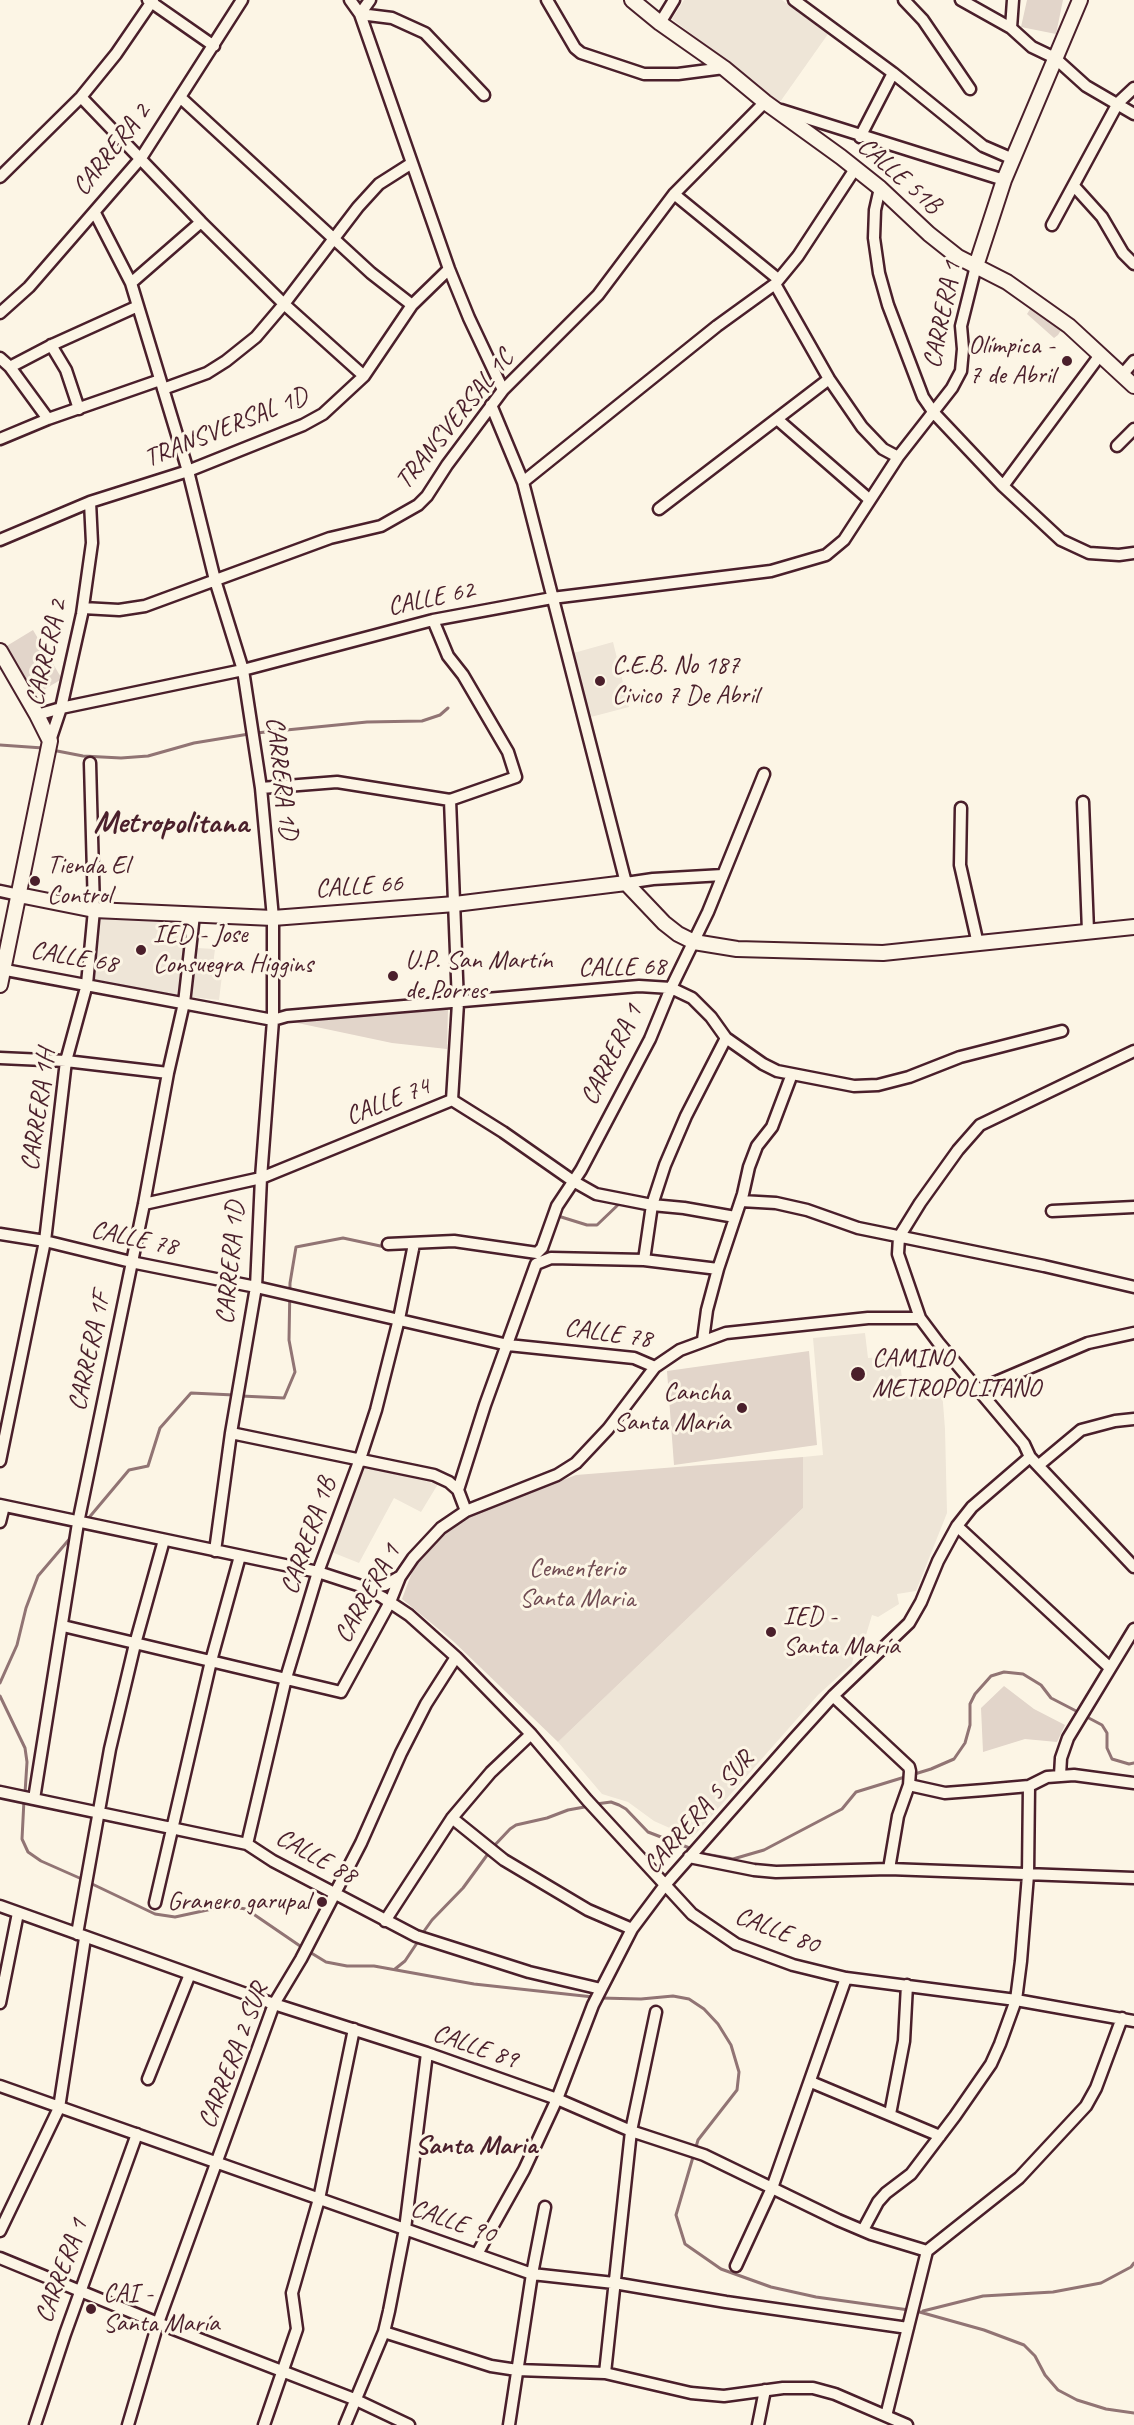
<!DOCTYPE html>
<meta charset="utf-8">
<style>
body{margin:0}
canvas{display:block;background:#fcf5e5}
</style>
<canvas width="1134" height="2425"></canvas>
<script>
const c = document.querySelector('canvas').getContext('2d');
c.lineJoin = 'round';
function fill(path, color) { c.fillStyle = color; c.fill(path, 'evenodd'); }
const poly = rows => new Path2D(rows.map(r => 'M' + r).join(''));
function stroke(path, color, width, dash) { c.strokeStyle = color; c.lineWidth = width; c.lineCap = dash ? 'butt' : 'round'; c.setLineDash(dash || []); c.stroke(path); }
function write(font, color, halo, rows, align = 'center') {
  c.font = font + ' Caveat,sans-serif'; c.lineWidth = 6; c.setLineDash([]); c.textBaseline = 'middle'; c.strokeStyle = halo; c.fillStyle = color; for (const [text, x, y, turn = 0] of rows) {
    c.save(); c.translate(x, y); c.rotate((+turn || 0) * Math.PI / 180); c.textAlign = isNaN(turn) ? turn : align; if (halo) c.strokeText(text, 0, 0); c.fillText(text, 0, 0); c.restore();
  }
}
fill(poly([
 [684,0,782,0,828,34,780,102,672,19],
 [613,642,629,707,587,718,570,654],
 [99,917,187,920,180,996,94,980],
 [197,948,215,949,213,965,223,967,219,1000,191,997],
 [865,1333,868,1358,899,1356,904,1393,942,1390,945,1429,947,1513,916,1591,897,1594,899,1604,878,1617,872,1615,866,1635,857,1641,852,1664,818,1695,693,1837,672,1829,654,1821,628,1802,602,1794,558,1742,803,1508,803,1457,823,1455,813,1338],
 [361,1466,438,1484,421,1512,394,1498,359,1563,329,1551]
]), '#eee5d7');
fill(poly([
 [1027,0,1063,0,1056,34,1021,27],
 [1032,306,1061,330,1058,335,1054,338,1027,314],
 [33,630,62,679,33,696,5,647],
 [448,1009,447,1049,392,1043,288,1021],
 [809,1351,817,1445,674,1465,667,1371],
 [803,1457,803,1508,558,1742,453,1641,402,1599,414,1567,435,1539,466,1517,576,1475],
 [1004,1686,1034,1709,1065,1725,1057,1742,1025,1739,983,1752,981,1708]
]), '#e2d5ca');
stroke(poly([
 [256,733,367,722,422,721,440,715,448,708],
 [0,745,43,748],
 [52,750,83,756,121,758,148,756,194,743,249,734],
 [558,1216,587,1225,597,1225,620,1203],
 [391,1248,423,1247],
 [501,1253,539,1259],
 [545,1256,553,1231],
 [241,1396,284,1398,295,1372,289,1340,290,1283,296,1247,343,1238,385,1247],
 [87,1520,129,1470,148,1466,160,1428,191,1393,234,1395],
 [0,1683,17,1645,26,1608,38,1576,72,1536],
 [0,1696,25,1748,27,1762,25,1793],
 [1085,1716,1102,1725,1107,1733,1107,1748,1112,1759,1129,1764,1134,1763],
 [24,1800,22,1839,28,1852,41,1861,84,1880],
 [596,1804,611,1802,619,1805,626,1809,648,1832,705,1854,733,1859,764,1850,842,1809,856,1792,931,1769,954,1759,965,1743,970,1725,970,1704,975,1694,991,1676,1004,1672,1023,1674,1041,1685,1051,1698,1080,1713],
 [90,1883,155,1914,175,1917,226,1906,246,1909,303,1948],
 [422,1934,432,1920,463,1888,493,1847,510,1829,516,1825,547,1818,568,1810,590,1806],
 [308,1951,326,1962,347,1966,374,1966,474,1984,593,1997],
 [395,1969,405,1961,419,1940],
 [600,1998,641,1999,673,1996,689,1999,704,2009,718,2024,731,2045,739,2072,737,2090,698,2140,676,2215,685,2244,721,2269,771,2287,816,2297,909,2310],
 [916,2311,984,2330,1024,2345,1035,2356,1045,2375,1058,2390,1077,2400,1106,2409,1134,2413],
 [923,2311,983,2296,1053,2292,1101,2283,1131,2267,1134,2263]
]), '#917474', 3);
const minor = poly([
 [148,0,214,46],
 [350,0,360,14,449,269,469,318,503,390],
 [547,0,575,48,581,53,644,74,678,74,724,68],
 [794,0,893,73,983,146,1013,159],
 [904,0,923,20,970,89],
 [961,0,1011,28,1032,47,1055,58,1086,86,1134,114],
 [360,14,392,18,425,33,484,95],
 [360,14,370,0],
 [660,23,674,0],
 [1011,28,1013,0],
 [81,97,201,222,284,304,364,376],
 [181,98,371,273,412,305],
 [781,110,1004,180],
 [860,137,893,73],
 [0,177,81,97,116,54,153,0],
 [1074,186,1102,217,1123,253,1134,264],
 [880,188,875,210,874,238,879,273,888,305,923,397,934,413,1003,486,1061,540,1089,553,1119,555,1134,553],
 [674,194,778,279],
 [95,213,131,283,188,471,215,580,243,670,261,788,273,918,273,1020,261,1178,256,1287,231,1433,215,1551],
 [1052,225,1118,103,1134,88],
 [131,283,201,222],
 [775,284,829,379,862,427,883,449,898,457],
 [0,313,29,287,141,158,242,0],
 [51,345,66,370,79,409],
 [0,358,10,367,48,419],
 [10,367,54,344,138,306],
 [1122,375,1134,361],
 [163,389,207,373,226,361,256,337,284,304,358,207,379,184,412,163],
 [491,405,523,482,626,883,653,879,723,875],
 [777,419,870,500],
 [0,439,48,419,160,380],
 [1117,446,1134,429],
 [523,482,717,326,775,284,798,256,855,169],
 [1003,486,1100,355],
 [659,509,829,379],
 [0,540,90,502,188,471,303,425,323,414,364,376,412,305,449,269],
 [83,608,119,610,145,606,330,538,381,526,418,505,427,496,447,465,503,390,598,295,674,194,765,102],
 [37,715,61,708,243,670,433,620,552,598,771,571,826,555,844,540,898,457,952,388,961,371,963,349,961,326,976,266],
 [50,741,61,708,82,614,92,543,90,502],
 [261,788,337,782,450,800,516,777,508,752,463,675,448,656,433,620],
 [450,800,458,1003,452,1100],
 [1083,802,1088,931],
 [961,808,960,865,978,944],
 [0,891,19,895],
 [0,969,273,1020,287,1016,639,986,671,988,692,998,711,1017,726,1038,763,1064,777,1071,854,1086,878,1085,909,1077,960,1057,1062,1031],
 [1134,1051,980,1125,958,1150,920,1203,899,1237,898,1254,920,1318,938,1342,1024,1444,1030,1457,1134,1567],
 [0,1058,66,1061,168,1073],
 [452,1100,503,1132,573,1181,596,1194,652,1205,684,1208,735,1217],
 [741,1201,776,1203,807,1210,858,1228,1044,1266,1134,1287],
 [144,1204,261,1178,452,1100],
 [1052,1211,1134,1207],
 [0,1234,45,1241,131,1262,256,1287,508,1345,634,1358,655,1367],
 [388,1244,454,1241,537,1253,542,1248,557,1206,581,1170,650,1039,671,988,708,912,764,774],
 [644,1260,652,1205,665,1165,686,1116,726,1038],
 [703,1340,707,1310,718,1269,743,1194,749,1167,757,1146,772,1127,792,1074],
 [977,1390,1088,1343,1134,1333],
 [231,1433,434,1475,449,1482,458,1490],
 [0,1461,45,1241,66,1061,87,984,94,910,90,763],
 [1039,1465,1081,1430,1115,1421,1134,1419],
 [0,1505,318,1572,364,1587,382,1597,409,1615,456,1657,531,1734,587,1800,692,1914,736,1944,793,1965,846,1978,1016,2000,1134,2021],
 [466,1511,458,1490,485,1405,536,1264,551,1258,644,1260,718,1269],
 [0,1522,4,1506],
 [957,1526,1109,1667],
 [366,1587,385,1585,399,1577],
 [63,1626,341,1692,390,1602,400,1577,413,1558,441,1528,466,1511,557,1475,576,1463,608,1429,655,1367,680,1350,726,1333,868,1318,920,1318],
 [833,1696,909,1767,910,1771,909,1785,898,1816,889,1869],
 [1060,1775,1061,1758,1068,1738,1134,1629],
 [909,1785,945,1793,984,1790,1029,1786,1047,1777,1074,1775,1134,1783],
 [0,1792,247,1844,273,1861,416,1936,529,1972,601,1989],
 [34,1799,78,1523,144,1204,168,1073,184,1003,194,915],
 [452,1818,504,1860,588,1910,632,1929],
 [247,1844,286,1678,318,1572,360,1459,376,1410,399,1319,414,1244],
 [689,1857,754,1870,776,1872,889,1869,1134,1878],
 [155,1903,211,1661,240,1556],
 [0,1906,274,2004,427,2053,557,2099,631,2131,704,2155,838,2220,871,2234,927,2251],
 [385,1921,452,1818,491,1772,531,1734],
 [77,1934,110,1749,135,1644,164,1540],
 [0,2003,18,1913],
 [148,2079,190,1974],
 [811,2082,940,2136],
 [0,2086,532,2274,614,2283,726,2302,908,2328],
 [890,2114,904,2041,907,1985],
 [863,2230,878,2202,886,2193,911,2174,955,2116,991,2064,1000,2044,1016,2000,1021,1961,1028,1875,1029,1786],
 [0,2231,59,2108,85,1938],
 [477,2254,524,2170,557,2099,593,2005,632,1929,665,1885,794,1739,833,1696,909,1623,921,1602,938,1561,957,1526,972,1507,1030,1457],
 [0,2258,158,2323,354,2399,409,2425],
 [736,2266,772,2188,846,1978],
 [384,2332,491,2366,517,2370,605,2373,691,2393,724,2396,783,2388,813,2388,835,2394,907,2425],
 [605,2373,631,2131,656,2012],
 [886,2416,927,2251,1019,2178,1086,2106,1096,2088,1122,2018],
 [35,2425,65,2334,137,2134],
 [128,2425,158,2323,274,2004,301,1959,361,1843,401,1753,426,1704,456,1657],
 [264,2425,297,2329,292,2293,319,2199,354,2029],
 [345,2425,384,2332,389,2311,405,2229,427,2053],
 [509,2425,532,2274,545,2207],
 [758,2425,765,2390]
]);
const tertiary = poly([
 [632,0,660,23,724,68,765,102,841,157,880,188,929,234,958,257,1007,282,1069,326,1134,386],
 [976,266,1004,180,1080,0],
 [0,651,37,715,50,741,0,985],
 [19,895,94,910,273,918,455,904,626,883,664,923,678,934,694,942,737,949,883,953,1134,927]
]);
stroke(minor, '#4a1f2b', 15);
stroke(tertiary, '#4a1f2b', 18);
stroke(minor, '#fcf5e5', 10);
stroke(tertiary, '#fcf5e5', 14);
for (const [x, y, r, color] of [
 [1067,361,6,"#4a1f2b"],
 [600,681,6,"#4a1f2b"],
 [35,881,6,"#4a1f2b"],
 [141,950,6,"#4a1f2b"],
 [393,976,6,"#4a1f2b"],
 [858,1374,8,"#4a1f2b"],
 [742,1408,6,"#4a1f2b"],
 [771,1632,6,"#4a1f2b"],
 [322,1902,6,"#4a1f2b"],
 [91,2309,6,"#4a1f2b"]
]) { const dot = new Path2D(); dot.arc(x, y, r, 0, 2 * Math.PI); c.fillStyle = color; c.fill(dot); stroke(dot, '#fcf5e5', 2); }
write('26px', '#4a1f2b', '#fcf5e5', [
 ["CARRERA 2",112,150,-52],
 ["CALLE 51B",899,176,41],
 ["CARRERA 1",943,315,-79],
 ["TRANSVERSAL 1C",455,420,-51],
 ["TRANSVERSAL 1D",226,428,-22],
 ["CALLE 62",431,599,-12],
 ["CARRERA 2",47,653,-77],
 ["CARRERA 1D",281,778,83],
 ["CALLE 66",359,887,-4],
 ["CALLE 68",74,958,10],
 ["CALLE 68",622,968,-1],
 ["CARRERA 1",612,1055,-64],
 ["CALLE 74",388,1102,-22],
 ["CARRERA 1H",39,1110,-82],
 ["CALLE 78",134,1239,12],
 ["CARRERA 1D",231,1263,-85],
 ["CALLE 78",608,1334,8],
 ["CARRERA 1F",90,1352,-78],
 ["CARRERA 1B",309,1536,-71],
 ["CARRERA 1",368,1594,-61],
 ["CARRERA 5 SUR",699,1813,-49],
 ["CALLE 88",316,1857,29],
 ["CALLE 80",777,1931,21],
 ["CALLE 89",475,2047,19],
 ["CARRERA 2 SUR",234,2056,-69],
 ["CALLE 90",453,2222,19],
 ["CARRERA 1",62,2271,-70]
]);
write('26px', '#4a1f2b', '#fcf5e5', [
 ["Olímpica -",1055,346,"right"],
 ["7 de Abril",1055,376,"right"],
 ["C.E.B. No 187",612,666],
 ["Civico 7 De Abril",612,696],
 ["Tienda El",47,866],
 ["Control",47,896],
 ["IED - Jose",153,935],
 ["Consuegra Higgins",153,965],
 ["U.P. San Martín",405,961],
 ["de Porres",405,991],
 ["CAMINO",872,1359],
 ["METROPOLITANO",872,1389],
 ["Cancha",730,1393,"right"],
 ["Santa María",730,1423,"right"],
 ["IED -",783,1617],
 ["Santa María",783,1647],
 ["Granero garupal",310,1902,"right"],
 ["CAI -",103,2294],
 ["Santa María",103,2324]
], 'left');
write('26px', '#704c53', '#fcf5e5', [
 ["Cementerio",577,1569],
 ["Santa Maria",577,1599]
]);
write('bold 27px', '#4a1f2b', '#fcf5e5', [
 ["Santa Maria",476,2146]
]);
write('bold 32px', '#4a1f2b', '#fcf5e5', [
 ["Metropolitana",171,824]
]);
</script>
